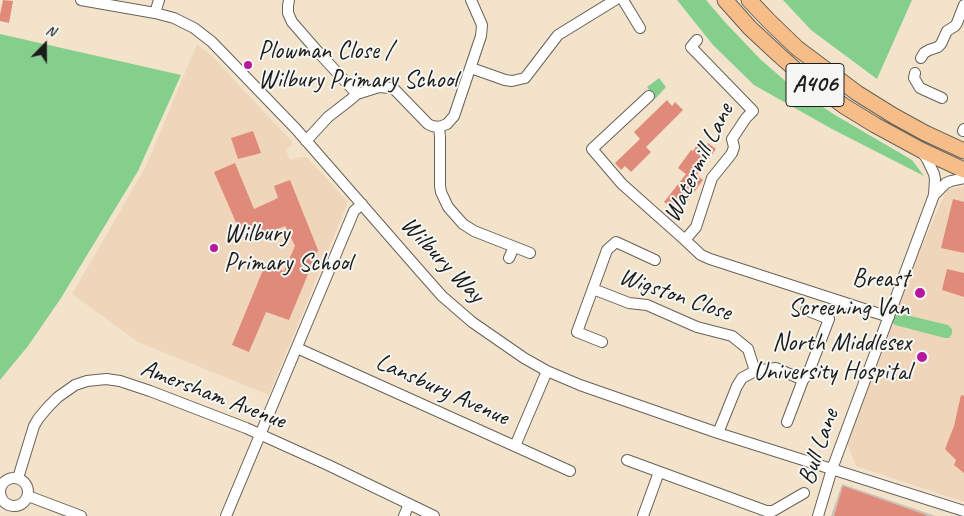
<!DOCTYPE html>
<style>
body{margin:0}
#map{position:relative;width:964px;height:516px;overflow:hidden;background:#f3e3cb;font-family:Caveat,sans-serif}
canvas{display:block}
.north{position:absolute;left:20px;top:20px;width:50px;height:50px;-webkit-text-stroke:4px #f6f6f2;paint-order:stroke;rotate:22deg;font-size:14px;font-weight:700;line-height:20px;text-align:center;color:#1c1c1c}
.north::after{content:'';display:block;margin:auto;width:18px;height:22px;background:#1c1c1c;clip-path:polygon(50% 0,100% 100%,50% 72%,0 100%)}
</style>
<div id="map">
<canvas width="964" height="516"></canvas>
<div class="north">N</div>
</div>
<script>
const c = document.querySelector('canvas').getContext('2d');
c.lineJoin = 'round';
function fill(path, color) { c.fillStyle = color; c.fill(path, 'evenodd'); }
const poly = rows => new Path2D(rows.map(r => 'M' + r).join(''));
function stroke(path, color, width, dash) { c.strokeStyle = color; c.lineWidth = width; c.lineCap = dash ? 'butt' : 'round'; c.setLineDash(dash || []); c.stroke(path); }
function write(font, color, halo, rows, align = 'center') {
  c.font = font + ' Caveat,sans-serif'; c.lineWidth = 4; c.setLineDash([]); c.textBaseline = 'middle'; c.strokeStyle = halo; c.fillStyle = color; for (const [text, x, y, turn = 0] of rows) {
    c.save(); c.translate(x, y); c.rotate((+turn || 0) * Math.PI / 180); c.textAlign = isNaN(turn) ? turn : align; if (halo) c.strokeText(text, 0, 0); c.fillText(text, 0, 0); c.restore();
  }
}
fill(poly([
 [197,44,212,56,292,142,292,145,286,150,290,160,300,157,307,157,348,202,269,395,138,342,72,294,146,166],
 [964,186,964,502,856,466,847,443,917,257,945,193,950,189]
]), '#efd6bb');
fill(poly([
 [842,484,936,516,831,516]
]), '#cdc2b9');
fill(poly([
 [677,0,706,0,724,21,760,59,791,86,835,115,912,160,924,176,832,129,754,85,713,45],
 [783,0,912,0,877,79,811,30],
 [0,34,181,75,138,171,61,298,28,346,0,380],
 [659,78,666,87,655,99,647,87],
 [898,313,948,325,952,329,952,334,949,338,945,338,895,325,892,322,895,314]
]), '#84cf8c');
fill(poly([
 [3,0,13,1,9,23,0,21,0,15],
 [667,100,672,106,675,102,683,110,646,147,651,152,631,172,625,166,621,170,615,163,640,139,634,132],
 [253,131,261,153,238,159,231,138],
 [699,142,706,147,708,143,716,149,697,175,703,180,681,210,675,205,672,208,664,202,686,174,678,168,691,150,693,151],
 [235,163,254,209,278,198,274,186,290,180,318,250,289,320,266,312,249,352,232,345,265,265,284,271,295,246,285,226,245,243,214,172],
 [953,199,964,202,964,253,941,248],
 [947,269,964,273,964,297,942,290],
 [961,395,964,396,964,473,954,465,956,460,945,449,954,426],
 [843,486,926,515,926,516,834,516]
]), '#e08b79');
const minor = poly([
 [81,0,155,13,174,18,194,28,212,42,296,129,419,270,442,296,472,322,524,358,547,371,580,385,718,433,964,511],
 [289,0,288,6,288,13,292,22,319,53,357,94],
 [623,0,640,28],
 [155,13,159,0],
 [697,40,691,47,753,111,746,118,732,139,734,147,732,153,729,157,712,178,696,227,685,240,701,255,710,259,889,317],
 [921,58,924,53,929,50,938,47,941,44,947,31,955,26,957,23,964,5],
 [471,68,505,80,512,81,525,78,558,35,615,0],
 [915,73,914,78,920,88,942,98],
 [649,96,592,149,622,184,685,240],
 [439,127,440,137,440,186,441,192,448,207,463,224,474,231,530,253],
 [963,131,964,129],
 [306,141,328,117,350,100,357,94,379,87,390,88,395,90,428,124,432,126,439,127,447,124,454,116,481,36,482,25,471,0],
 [934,195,946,183,951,181,964,178],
 [509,258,514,247],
 [593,289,629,303,647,305,697,327,732,336,748,349,755,371],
 [602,342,577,332,607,250,616,242,655,260],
 [297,348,570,471],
 [787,422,803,380,808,374,829,319,806,310],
 [718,433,737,386,742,378,755,371,776,368,803,380],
 [515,446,547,371],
 [627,460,766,511,773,511,804,493],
 '0 492a14 14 0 1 1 28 0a14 14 0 1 1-28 0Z',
 [18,478,34,426,38,419,48,407,58,397,75,385,87,381,106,379,120,381,150,391,246,428,328,465,434,516],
 [28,496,81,516],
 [226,516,354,211,362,204],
 [404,516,409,504],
 [643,516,659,472],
 [818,516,832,469,934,195,935,179,934,174,927,159,921,151]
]);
const highway = poly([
 [725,0,750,28,779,55,797,71,844,106,875,125,921,150,964,170],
 [749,0,769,21,797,48,857,93,894,116,925,133,964,151]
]);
stroke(minor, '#676259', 12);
stroke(highway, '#676259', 17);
stroke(minor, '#fff', 10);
stroke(highway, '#f7bd88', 15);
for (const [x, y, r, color] of [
 [248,65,5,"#b5179e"],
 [214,248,5,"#b5179e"],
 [920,293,6,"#b5179e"],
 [922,357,6,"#b5179e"]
]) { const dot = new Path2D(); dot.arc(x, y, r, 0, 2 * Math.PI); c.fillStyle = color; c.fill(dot); stroke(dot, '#f6f6f2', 2); }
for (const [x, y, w] of [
 [815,85,58]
]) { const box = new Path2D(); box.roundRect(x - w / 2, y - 21.5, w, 43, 4); c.fillStyle = '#f6f6f2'; c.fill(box); stroke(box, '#1c1c1c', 1); }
write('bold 24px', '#1c1c1c', null, [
 ["A406",815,85]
]);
write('25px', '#1c1c1c', '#f6f6f2', [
 ["Plowman Close /",258,51],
 ["Wilbury Primary School",258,80],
 ["Wilbury",224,234],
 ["Primary School",224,263],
 ["Breast",909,279,"right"],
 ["Screening Van",909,308,"right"],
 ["North Middlesex",911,343,"right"],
 ["University Hospital",911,372,"right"]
], 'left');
write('25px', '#1c1c1c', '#f6f6f2', [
 ["Watermill Lane",699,163,-64],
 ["Wilbury Way",442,260,46],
 ["Wigston Close",675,295,19],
 ["Lansbury Avenue",442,390,24],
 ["Amersham Avenue",213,395,21],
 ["Bull Lane",819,447,-71]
]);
</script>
